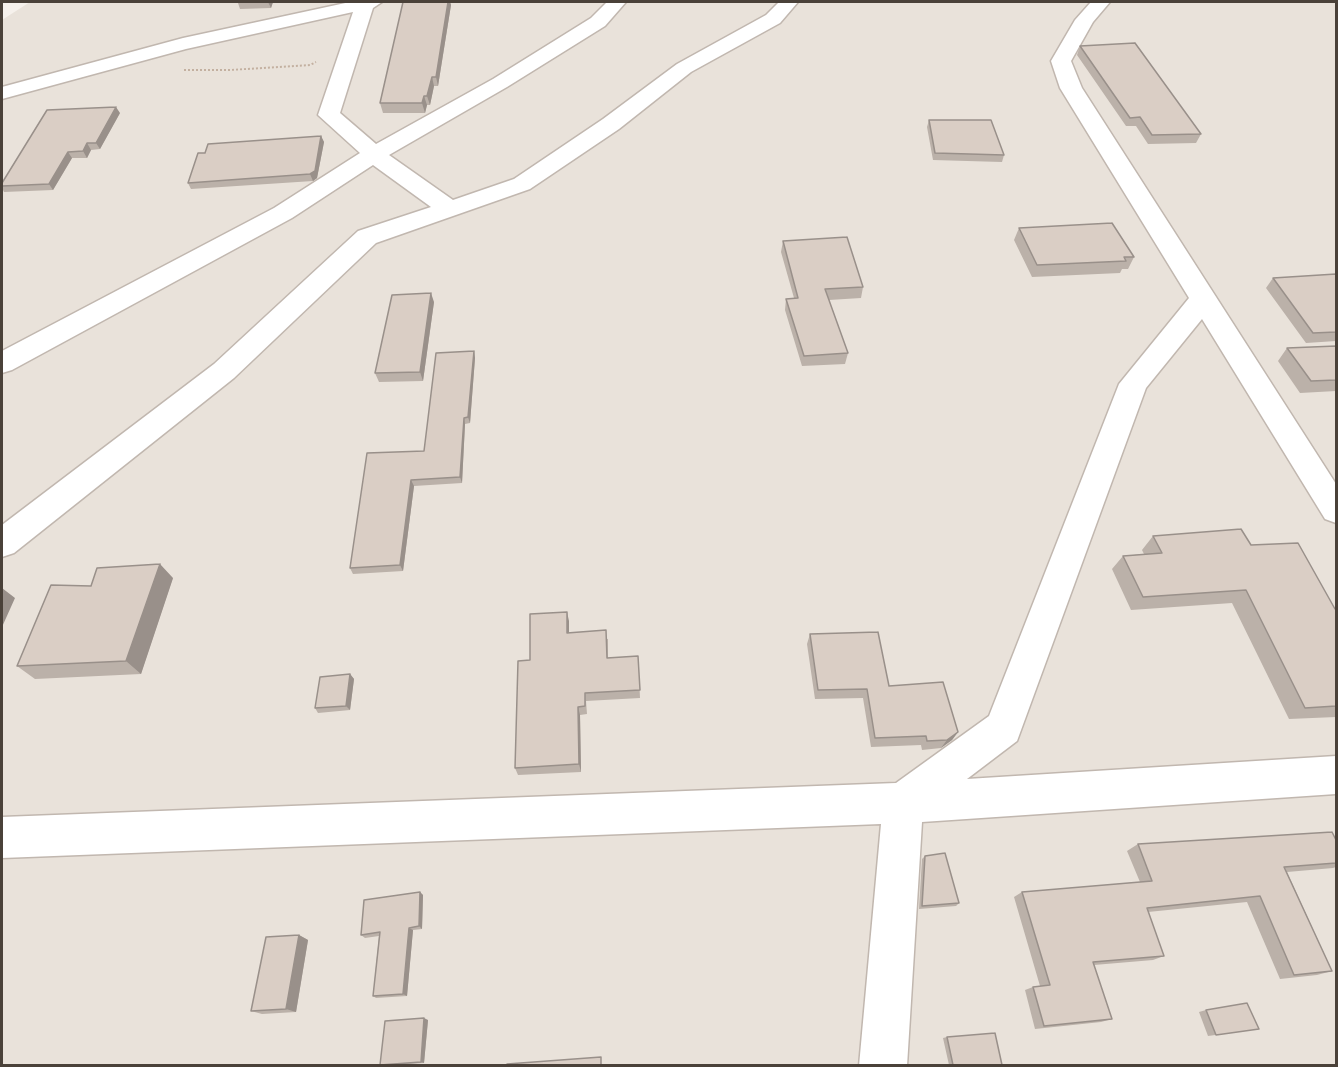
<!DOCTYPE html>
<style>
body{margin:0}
#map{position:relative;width:1338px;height:1067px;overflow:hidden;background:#f6f1ec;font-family:"Space Grotesk",sans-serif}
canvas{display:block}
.frame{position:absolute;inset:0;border:3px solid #4a4139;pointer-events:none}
</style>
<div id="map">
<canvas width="1338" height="1067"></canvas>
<div class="frame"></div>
</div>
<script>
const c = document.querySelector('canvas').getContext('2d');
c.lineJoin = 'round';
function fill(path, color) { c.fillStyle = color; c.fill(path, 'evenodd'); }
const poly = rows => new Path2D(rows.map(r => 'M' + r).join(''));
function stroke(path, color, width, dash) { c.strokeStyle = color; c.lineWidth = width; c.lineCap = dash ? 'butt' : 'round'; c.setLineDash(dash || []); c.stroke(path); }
fill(poly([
 [30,2,1336,2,1336,1065,2,1066,2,20]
]), '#e9e2da');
const street = poly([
 [350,2,382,2,373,8,340,113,376,144,493,79,591,18,607,2,626,2,605,26,507,87,389,155,453,200,514,179,603,119,677,64,766,15,779,2,798,2,780,23,691,72,619,129,530,189,376,243,234,378,14,553,2,557,2,525,214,364,358,231,431,207,373,165,292,218,12,370,2,373,2,351,274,208,360,153,318,115,353,12,186,49,2,99,2,87,183,38,350,2],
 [1091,2,1110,2,1093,22,1071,61,1082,88,1336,484,1336,523,1325,519,1202,319,1146,388,1017,741,967,779,1336,756,1336,794,922,822,907,1066,859,1066,881,824,2,858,2,817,896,783,989,716,1119,384,1189,298,1060,88,1051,61,1075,20,1091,2]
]);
stroke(street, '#c1b7af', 3);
stroke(poly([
 [184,70,230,70,310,65,316,62]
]), '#c3b0a0', 2, [2, 2]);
fill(street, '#fff');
fill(poly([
 [239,2,273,2,271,8,240,9,238,3],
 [403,2,450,2,451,5,438,86,434,86,430,105,427,105,425,113,383,113,380,103],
 [1080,46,1201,134,1196,143,1148,144,1136,126,1126,126,1077,55],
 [120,113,100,149,91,150,87,158,72,158,53,190,4,192,2,188,2,183],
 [929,120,1004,155,1002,162,933,160,927,127],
 [321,136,324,142,317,178,313,181,191,189,188,183,205,153],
 [1019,228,1134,257,1128,269,1122,269,1120,273,1032,277,1014,240],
 [783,241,863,287,861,298,829,300,848,353,845,364,802,366,785,310,786,299,794,298,781,252],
 [1336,274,1336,341,1306,343,1266,288,1273,278],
 [434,302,423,381,379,382,375,373],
 [1336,346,1336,391,1300,393,1278,361,1287,348],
 [474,351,475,358,470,423,465,424,462,483,414,486,403,571,353,574,350,568,424,451],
 [1153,536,1251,545,1335,609,1336,609,1336,717,1289,719,1232,603,1131,610,1112,569,1123,556,1144,554,1142,550],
 [173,578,141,674,35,679,17,666,91,586],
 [569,621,569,633,608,639,608,658,638,656,640,698,586,701,587,714,580,715,581,772,518,775,515,768,530,660],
 [810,634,889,686,958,732,952,740,941,748,922,750,921,745,871,747,863,698,815,699,807,644],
 [350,674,354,679,350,710,318,713,315,708],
 [1336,840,1336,867,1333,868,1287,872,1332,971,1317,975,1280,979,1247,902,1148,912,1164,956,1153,960,1094,965,1112,1019,1101,1022,1035,1029,1025,990,1033,987,1040,986,1014,897,1022,892,1140,882,1127,851,1138,844],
 [925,856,959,903,956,906,919,909,922,859],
 [420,892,423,895,422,929,413,930,407,996,376,998,373,996,379,936,365,938,361,935],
 [299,935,308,940,296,1012,262,1014,251,1011],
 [1206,1010,1259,1029,1208,1036,1199,1012],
 [428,1020,424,1063,388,1065,380,1065],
 [947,1037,1002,1065,949,1065,943,1038]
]), '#bbb1a9');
fill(poly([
 [268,2,273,2,271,8],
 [448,2,450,2,451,5,438,86,436,77],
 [432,77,434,86,430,105,427,96],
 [424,96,427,105,425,113,422,103],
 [116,107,120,113,100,149,96,143],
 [321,136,324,142,317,178,313,181,310,174],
 [87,143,91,150,87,158,83,151],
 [68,152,72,158,53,190,49,184],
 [431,293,434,302,423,381,420,372],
 [474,351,475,358,470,423,468,417],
 [464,418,465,424,462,483,460,477],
 [411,480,414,486,403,571,400,565],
 [160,564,173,578,141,674,126,661],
 [2,588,15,598,2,627],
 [567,612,569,621,569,642,567,633],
 [350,674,354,679,350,710,346,706],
 [578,707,580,715,581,772,579,764],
 [958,732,952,740,941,748,947,740],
 [420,892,423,895,422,929,419,926],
 [409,928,413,930,407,996,403,994],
 [299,935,308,940,296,1012,286,1009],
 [424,1018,428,1020,424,1063,421,1062]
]), '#99908a');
const building = poly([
 [403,2,448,2,436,77,432,77,427,96,424,96,422,103,380,103,403,2],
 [1135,43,1201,134,1152,135,1140,117,1130,118,1080,46,1135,43],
 [116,107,96,143,87,143,83,151,68,152,49,184,2,186,2,183,47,110,116,107],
 [929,120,991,120,1004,155,935,153,929,120],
 [321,136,315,171,310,174,188,183,198,153,205,153,208,144,321,136],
 [1112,223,1134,257,1124,257,1126,261,1037,265,1019,228,1112,223],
 [847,237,863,287,825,289,848,353,804,356,786,299,798,298,783,241,847,237],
 [1336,274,1336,332,1313,333,1273,278,1336,274],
 [431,293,420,372,375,373,392,295,431,293],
 [1336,346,1336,380,1311,381,1287,348,1336,346],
 [474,351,468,417,464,418,460,477,411,480,400,565,350,568,367,453,424,451,436,353,474,351],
 [1241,529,1251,545,1298,543,1335,609,1336,609,1336,706,1305,708,1246,590,1143,597,1123,556,1162,553,1153,536,1241,529],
 [160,564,126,661,17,666,51,585,91,586,97,568,160,564],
 [567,612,567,633,606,630,607,658,638,656,640,690,585,693,585,706,578,707,579,764,515,768,518,661,530,660,530,614,567,612],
 [878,632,889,686,943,682,958,732,947,740,927,741,926,736,875,738,867,689,818,690,810,634,878,632],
 [350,674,346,706,315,708,320,677,350,674],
 [1332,832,1336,840,1336,863,1284,867,1332,971,1294,975,1260,896,1147,908,1164,956,1093,962,1112,1019,1044,1026,1033,987,1050,985,1022,892,1152,881,1138,844,1332,832],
 [945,853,959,903,922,906,925,856,945,853],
 [420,892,419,926,409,928,403,994,373,996,380,932,361,935,364,900,420,892],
 [299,935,286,1009,251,1011,266,937,299,935],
 [1247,1003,1259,1029,1216,1035,1206,1010,1247,1003],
 [424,1018,421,1062,380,1065,385,1021,424,1018],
 [995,1033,1002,1065,953,1065,947,1037,995,1033],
 [601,1057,601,1065,507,1065,507,1064,601,1057]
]);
fill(building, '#dacec5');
stroke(building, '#99908a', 1.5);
</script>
